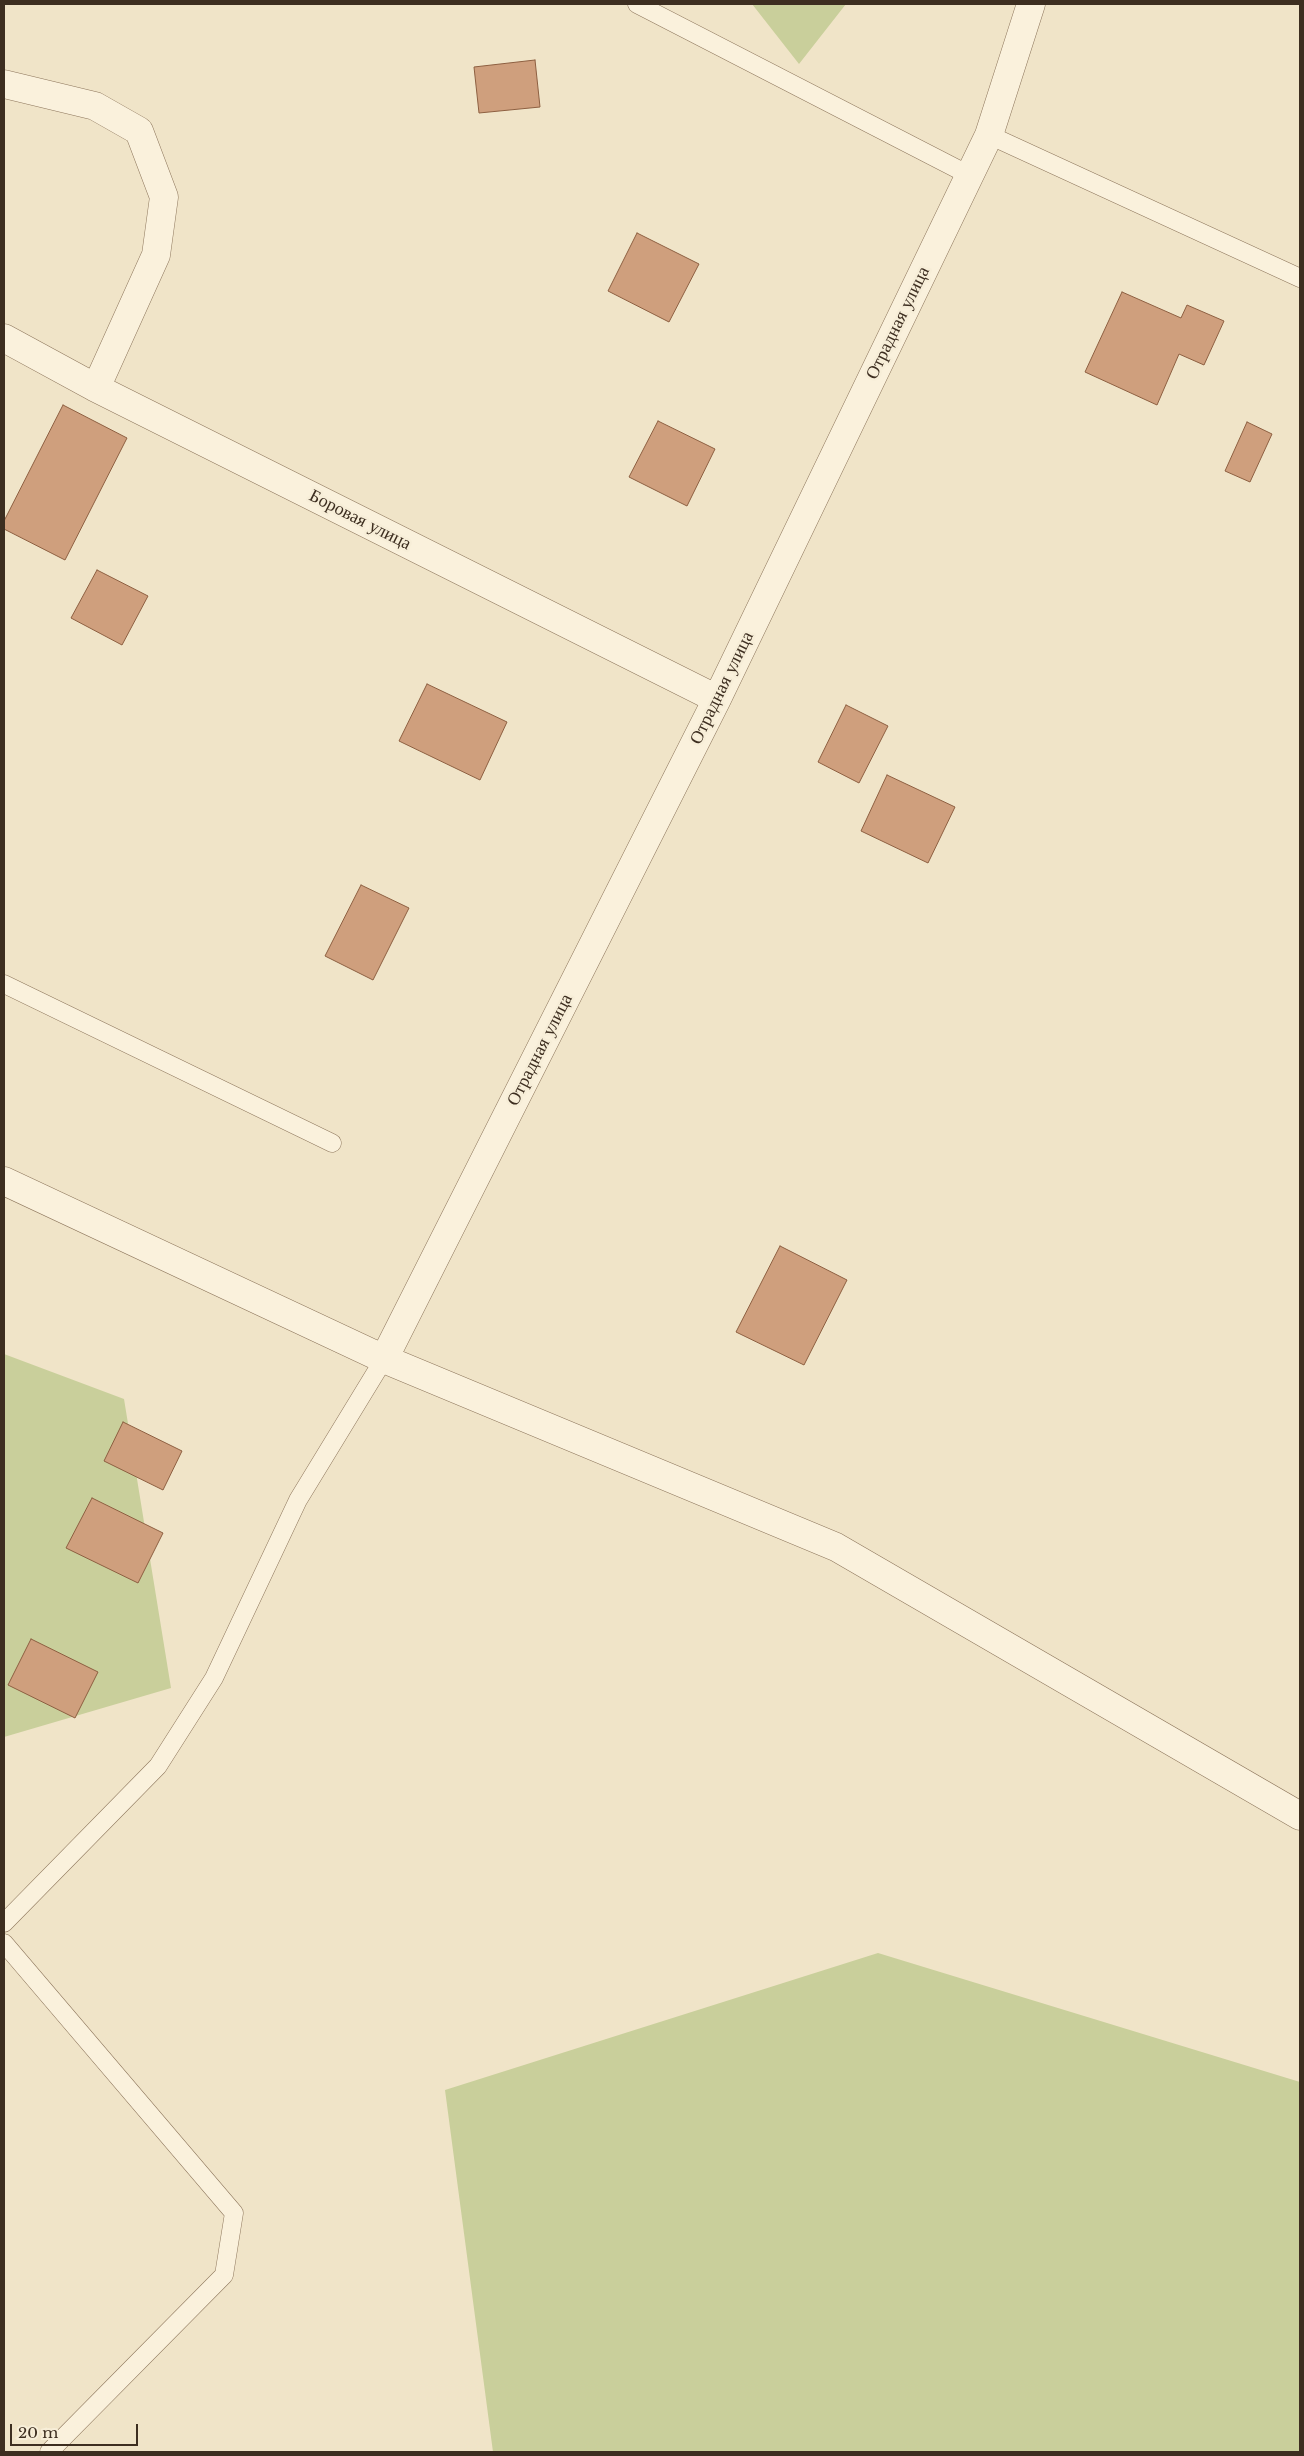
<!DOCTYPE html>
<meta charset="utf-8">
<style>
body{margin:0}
#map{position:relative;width:1304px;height:2456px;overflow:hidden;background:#f0e4c8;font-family:"Libre Baskerville",serif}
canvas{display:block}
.frame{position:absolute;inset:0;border:5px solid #3d2e20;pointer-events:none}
.scale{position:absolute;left:10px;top:2424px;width:128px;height:22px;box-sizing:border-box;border:2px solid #3d2e20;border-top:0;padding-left:6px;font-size:15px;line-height:18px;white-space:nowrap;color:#3d2e20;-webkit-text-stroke:4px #f7eed8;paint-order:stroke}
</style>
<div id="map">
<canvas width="1304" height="2456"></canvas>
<div class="frame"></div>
<div class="scale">20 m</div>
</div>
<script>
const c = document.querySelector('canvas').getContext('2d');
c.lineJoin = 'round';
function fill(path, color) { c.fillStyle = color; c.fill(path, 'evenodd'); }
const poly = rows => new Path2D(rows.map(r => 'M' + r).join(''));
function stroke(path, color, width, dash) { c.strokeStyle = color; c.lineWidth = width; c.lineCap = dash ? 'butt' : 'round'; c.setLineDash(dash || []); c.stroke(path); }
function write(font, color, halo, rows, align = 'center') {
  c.font = font + ' "Libre Baskerville",serif'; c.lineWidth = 5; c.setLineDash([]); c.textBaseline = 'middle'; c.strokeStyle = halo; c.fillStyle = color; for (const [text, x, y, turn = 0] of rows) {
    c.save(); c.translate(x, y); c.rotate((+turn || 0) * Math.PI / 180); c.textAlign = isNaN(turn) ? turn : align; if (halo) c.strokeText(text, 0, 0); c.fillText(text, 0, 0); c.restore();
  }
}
fill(poly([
 [752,4,846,4,799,64],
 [4,1354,124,1399,171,1688,4,1737],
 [878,1953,1300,2082,1300,2452,493,2452,445,2090]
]), '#c9cf9b');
const building = poly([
 [535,60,540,107,479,113,474,67,535,60],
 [637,233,699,264,669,322,608,291,637,233],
 [1122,292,1181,318,1187,305,1224,321,1204,365,1179,354,1157,405,1085,372,1122,292],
 [63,405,127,438,65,560,4,529,4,521,63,405],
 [658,421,715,449,687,506,629,477,658,421],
 [1247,422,1272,434,1250,482,1225,471,1247,422],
 [97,570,148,596,122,645,71,618,97,570],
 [427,684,507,722,480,780,399,741,427,684],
 [846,705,888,726,859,783,818,762,846,705],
 [887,775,955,807,928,863,861,831,887,775],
 [361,885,409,908,373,980,325,956,361,885],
 [780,1246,847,1280,804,1365,736,1332,780,1246],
 [123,1422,182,1451,163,1490,104,1461,123,1422],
 [92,1498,163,1533,138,1583,66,1548,92,1498],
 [31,1639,98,1672,75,1718,8,1685,31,1639]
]);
fill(building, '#cf9f7d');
stroke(building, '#8d5f41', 1);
const lane = poly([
 [637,4,969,175],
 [989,135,1300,278],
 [4,984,332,1143],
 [4,1923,158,1766,214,1678,298,1500,384,1359],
 [4,1943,234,2213,224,2275,49,2452]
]);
const street = poly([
 [4,84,95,106,139,131,164,197,156,255,96,388],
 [4,338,96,388,717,699],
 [4,1181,384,1359,836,1547,1300,1816],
 [384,1359,717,699,989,135,1031,4]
]);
stroke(lane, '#8d765c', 19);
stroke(street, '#8d765c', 29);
stroke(lane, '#faf1dc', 18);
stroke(street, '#faf1dc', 28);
write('18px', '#3d2e20', '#f7eed8', [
 ["Отрадная улица",898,323,-64],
 ["Боровая улица",360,520,27],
 ["Отрадная улица",722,688,-64],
 ["Отрадная улица",540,1050,-63]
]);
</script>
